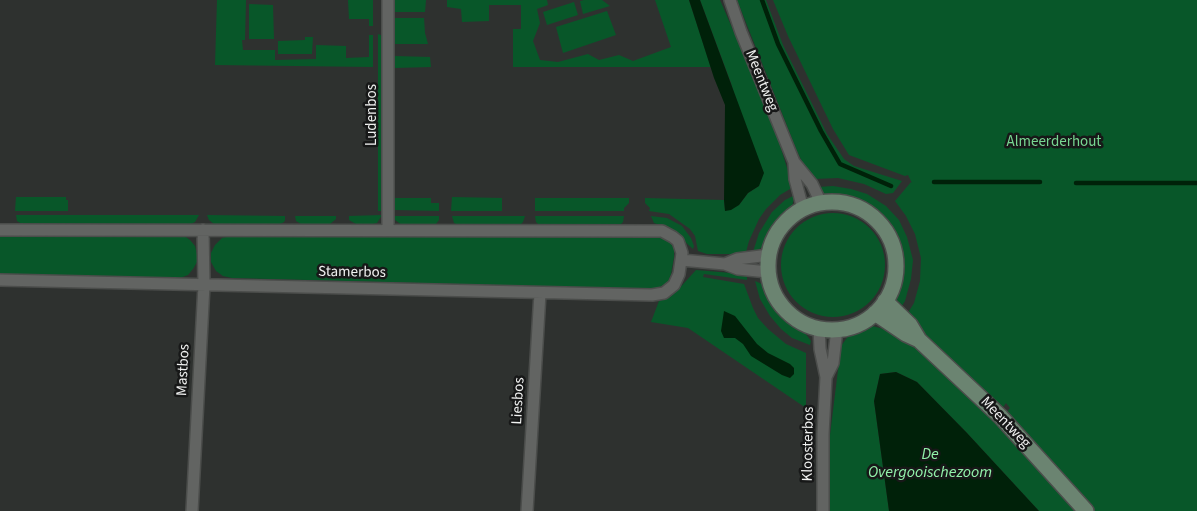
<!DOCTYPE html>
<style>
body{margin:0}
canvas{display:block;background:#2e312f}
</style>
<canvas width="1197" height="511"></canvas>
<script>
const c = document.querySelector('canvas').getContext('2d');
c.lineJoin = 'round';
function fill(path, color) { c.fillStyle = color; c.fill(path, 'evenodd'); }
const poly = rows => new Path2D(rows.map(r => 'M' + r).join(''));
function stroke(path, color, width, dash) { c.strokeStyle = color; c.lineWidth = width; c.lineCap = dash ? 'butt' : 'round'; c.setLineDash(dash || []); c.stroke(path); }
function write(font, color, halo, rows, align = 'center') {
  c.font = font + ' "Source Sans 3",sans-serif'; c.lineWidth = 5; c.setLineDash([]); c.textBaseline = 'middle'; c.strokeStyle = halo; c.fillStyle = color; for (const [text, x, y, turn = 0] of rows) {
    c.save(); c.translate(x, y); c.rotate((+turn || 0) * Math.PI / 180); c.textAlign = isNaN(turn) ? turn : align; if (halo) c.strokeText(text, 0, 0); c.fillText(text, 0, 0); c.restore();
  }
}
fill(poly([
 [217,0,246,0,245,40,242,40,243,50,275,50,275,60,316,59,316,45,346,46,346,58,369,57,369,35,373,35,373,67,215,65],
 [348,0,373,0,373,26,369,26,369,19,349,19],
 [394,0,426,0,425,12,394,12],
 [447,0,547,0,548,5,537,9,540,23,533,41,540,60,558,62,588,54,599,60,619,55,633,61,671,47,655,0,689,0,711,67,513,67,513,29,521,29,521,5,489,5,489,21,462,22,461,9,447,7],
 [584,0,602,0,610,6,583,14,580,1],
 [700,0,720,0,766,106,778,139,792,184,790,189,780,195,766,209,759,219,749,241,746,252,740,254,707,254,698,251,695,236,690,229,669,214,649,211,650,208,645,203,645,198,724,200,725,210,739,205,748,193,759,186,731,83],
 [737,0,766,0,783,45,827,134,844,159,854,166,902,181,893,193,886,194,864,184,838,178,814,179,807,172,797,151],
 [773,0,1197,0,1197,511,1094,511,1006,413,1010,408,1006,403,1001,410,906,316,914,303,920,281,921,258,915,234,906,216,895,201,911,182,912,183,908,175,905,176,849,155,833,129,788,36],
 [574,2,578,15,547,25,543,12],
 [249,4,273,5,274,39,249,39],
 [607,11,616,35,563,53,556,27],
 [395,18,424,18,425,33,428,44,394,44],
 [378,34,383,36,382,211,378,211],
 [305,37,313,37,312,54,278,54,278,41,305,40],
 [395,56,430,57,431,67,394,68],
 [833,186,851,189,867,194,886,206,899,220,907,237,913,260,911,279,905,301,900,309,896,301,901,274,902,259,898,245,890,230,882,218,868,207,856,201,825,194,818,187],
 [795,195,791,210,761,248,753,252,759,233,772,212,785,200],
 [16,197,66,197,66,200,68,200,68,211,15,211],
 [452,197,502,198,502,211,451,211],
 [394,198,431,198,431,203,439,203,439,211,394,210],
 [535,198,629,198,629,203,624,208,624,211,535,211],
 '781 265a52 52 0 1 1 104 0a52 52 0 1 1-104 0Z',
 [16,215,199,215,195,222,191,224,22,224,17,221],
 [207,215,285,216,285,220,284,222,280,224,214,224,209,220],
 [382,215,377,223,373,224,356,224,349,220,349,216],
 [295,216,336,216,336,219,330,224,301,224,296,221],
 [393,216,439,216,439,220,436,224,432,225,402,225,395,220],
 [452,216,525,216,523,222,520,225,458,225,454,223],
 [535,216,624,216,623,222,620,225,539,225,536,222],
 [651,216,667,218,682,226,691,238,694,246,693,249,670,228,654,223],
 [0,235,183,235,190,240,195,246,197,254,197,262,193,269,188,275,180,278,0,274],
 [231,236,656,236,664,238,671,244,674,249,674,257,671,274,668,282,658,288,650,289,232,278,223,276,216,271,211,262,211,253,215,245,222,238],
 [696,270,743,274,747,277,747,280,704,274,703,277,744,284,753,308,758,318,768,329,786,344,806,353,806,408,688,328,651,322,659,301,669,298,676,292],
 [755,281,762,284,766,289,778,310,786,321,805,333,811,341,810,345,792,338,781,329,770,316,760,299],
 [868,325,892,331,923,353,996,421,1078,511,1039,511,967,433,917,382,896,372,880,374,874,401,889,511,828,511,827,459,841,346,852,331]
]), '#085729');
fill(poly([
 [689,0,700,0,764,173,759,186,748,193,739,205,731,210,725,211,724,200,725,105,714,78],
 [724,311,735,316,757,344,768,353,790,364,794,368,794,374,790,378,782,375,751,356,743,344,735,338,724,338,721,331],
 [896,372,917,382,967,433,1039,511,889,511,874,401,880,374]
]), '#002109');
stroke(poly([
 [762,0,778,44,821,131,840,164,891,186],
 [934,182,1040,182],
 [1076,183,1197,183]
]), '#002109', 4.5);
const street = poly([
 [730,0,741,32,794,162,795,179,803,209],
 [794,162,812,184,821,203],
 [0,230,656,231,662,231,673,237,678,241,682,253,679,274,674,285,664,293,652,295,0,280],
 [388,230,388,0],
 [681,260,725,264,738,269,768,272],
 [725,264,737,259,769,255],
 [819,328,820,349,826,377],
 [192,511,204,285,203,230],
 [527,511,540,293],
 [823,511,823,434,826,377,833,363,837,329]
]);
const secondary = poly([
 '768 266a64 64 0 1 1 128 0a64 64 0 1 1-128 0Z',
 [885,301,910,325,919,340,1001,417,1086,511],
 [875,313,906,334,919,340]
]);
stroke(street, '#4b4d4b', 14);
stroke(secondary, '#4b4d4b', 18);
stroke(street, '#626462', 11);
stroke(secondary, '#6b8471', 15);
write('15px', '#f0f1f0', '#171818', [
 ["Meentweg",761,81,68],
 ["Ludenbos",373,115,-90],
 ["Stamerbos",352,273,1],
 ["Mastbos",184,370,-87],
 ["Liesbos",519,401,-87],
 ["Meentweg",1005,423,46],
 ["Kloosterbos",809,444,-89]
]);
write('15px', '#78d792', '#171818', [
 ["Almeerderhout",1054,143]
]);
write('italic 16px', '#93f2ab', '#171818', [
 ["De",930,455],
 ["Overgooischezoom",930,473]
]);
</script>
